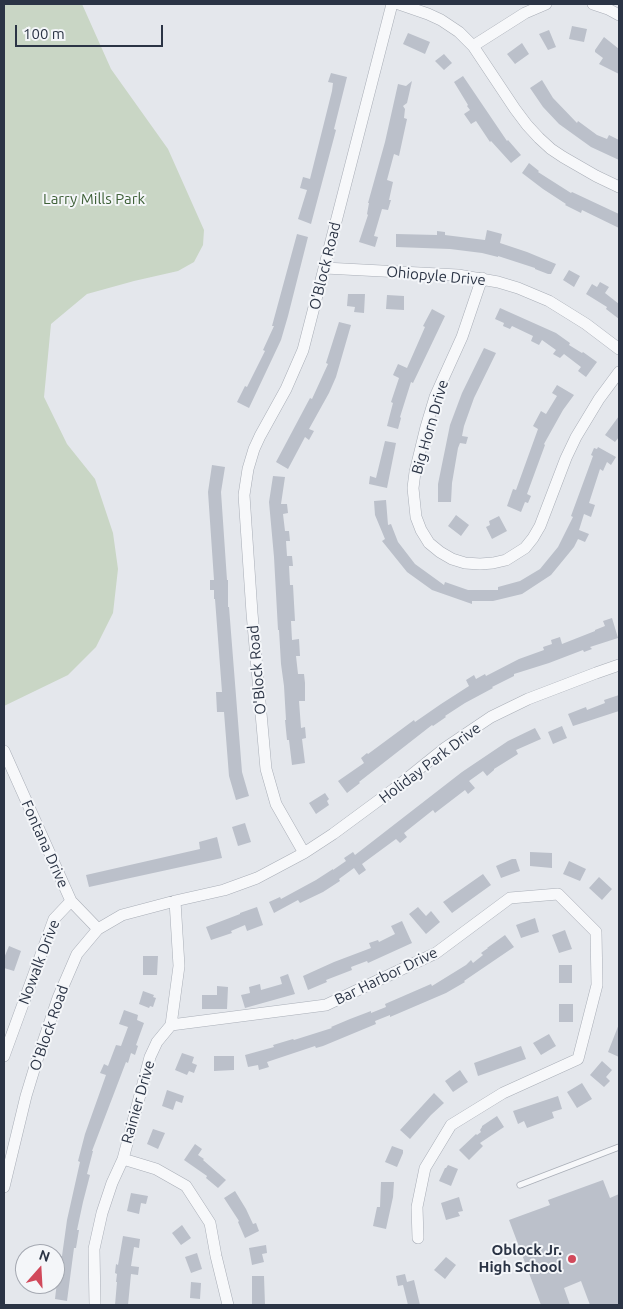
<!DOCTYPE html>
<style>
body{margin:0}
#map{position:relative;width:623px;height:1309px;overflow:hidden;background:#e4e7ec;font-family:Ubuntu,sans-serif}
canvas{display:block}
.frame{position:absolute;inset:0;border:5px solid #2b3445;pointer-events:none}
.north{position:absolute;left:15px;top:1244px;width:50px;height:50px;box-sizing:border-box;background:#f4f6f9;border:1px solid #a4a8b1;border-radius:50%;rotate:19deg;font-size:14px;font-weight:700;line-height:20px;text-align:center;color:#2b3445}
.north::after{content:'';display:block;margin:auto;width:18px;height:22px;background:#d1495b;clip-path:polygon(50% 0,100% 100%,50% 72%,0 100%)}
.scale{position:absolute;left:15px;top:25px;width:148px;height:22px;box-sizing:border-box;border:2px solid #2b3445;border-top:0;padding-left:6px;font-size:15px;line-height:18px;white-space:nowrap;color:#2b3445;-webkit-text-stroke:4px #f4f6f9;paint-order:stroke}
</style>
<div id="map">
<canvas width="623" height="1309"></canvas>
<div class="frame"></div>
<div class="north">N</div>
<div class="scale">100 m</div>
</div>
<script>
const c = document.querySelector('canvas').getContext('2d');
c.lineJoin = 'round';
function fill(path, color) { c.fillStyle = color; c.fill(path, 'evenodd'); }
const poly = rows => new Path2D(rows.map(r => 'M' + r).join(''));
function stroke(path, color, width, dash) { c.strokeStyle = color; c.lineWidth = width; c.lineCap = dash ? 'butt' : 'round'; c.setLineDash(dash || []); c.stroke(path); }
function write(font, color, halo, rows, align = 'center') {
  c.font = font + ' Ubuntu,sans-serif'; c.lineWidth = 4; c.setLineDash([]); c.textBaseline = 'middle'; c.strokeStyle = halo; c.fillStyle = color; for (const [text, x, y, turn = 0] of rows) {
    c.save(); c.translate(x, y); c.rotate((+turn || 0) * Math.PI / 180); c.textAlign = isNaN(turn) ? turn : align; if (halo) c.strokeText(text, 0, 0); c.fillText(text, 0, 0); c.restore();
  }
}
fill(poly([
 [4,4,82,4,111,69,168,149,204,230,203,245,194,262,178,271,134,281,87,294,51,324,44,397,67,444,95,479,113,533,118,569,113,613,96,647,68,675,4,706]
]), '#c9d6c5');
fill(poly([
 [572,26,587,29,584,42,569,39],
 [549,30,556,47,548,50,539,34],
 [408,33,430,42,425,54,403,44],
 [604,37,619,49,619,74,599,64,603,58,595,52,595,50],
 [522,43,529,54,515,64,507,54],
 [444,54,452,63,444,70,435,61],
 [331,73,347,77,334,129,336,130,311,224,298,219,307,190,300,188,303,177,310,179,332,91,333,83,328,82],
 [463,76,507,141,508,140,521,155,511,163,491,141,490,142,476,121,471,124,464,114,470,110,467,106,468,105,454,82],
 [542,80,553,98,577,123,578,121,597,135,607,139,609,135,619,140,619,160,591,147,559,124,543,107,530,88],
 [412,81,407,103,403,106,405,109,404,118,407,119,399,156,394,154,387,180,393,182,389,200,391,200,388,210,382,209,374,236,378,237,375,247,359,242,368,215,367,214,369,203,368,203,385,142,398,84,406,86],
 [529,163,539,171,538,172,571,193,572,192,619,214,619,228,582,210,581,213,565,205,566,204,543,189,522,173],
 [487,230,502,234,500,243,527,252,556,264,551,274,548,274,535,269,535,268,498,256,498,257,482,253,450,249,396,247,396,234,437,235,437,231,445,232,445,235,485,240],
 [297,234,308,237,288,316,281,340,249,408,237,402,245,386,247,387,265,351,263,350,274,326,272,326],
 [569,270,580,276,574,287,563,280],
 [600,282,609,287,605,293,619,304,619,319,606,309,607,307,586,294,592,284,597,287],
 [348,294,365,294,364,313,354,312,355,307,347,306],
 [387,295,404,296,404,310,386,309],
 [500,308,556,333,570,343,569,345,582,353,583,352,597,362,586,377,578,371,581,367,564,354,560,358,553,354,556,350,542,340,539,345,531,341,533,336,512,326,510,329,503,326,504,323,495,319],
 [432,309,445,316,413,383,411,382,400,417,401,418,398,429,387,426,393,403,391,402,399,378,393,375,398,364,407,368,425,327,423,326],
 [339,322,351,325,336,377,329,393,309,429,314,431,309,440,305,437,288,469,276,462,310,398,312,399,328,364,326,363],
 [484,348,496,353,474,398,464,426,462,436,468,437,466,444,460,443,458,448,452,483,451,502,438,502,438,484,450,425,462,393],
 [557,385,574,395,563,410,544,444,545,445,527,494,531,496,528,503,525,502,521,512,507,506,513,489,516,490,538,429,533,426,541,411,546,414,557,396,552,393],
 [619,416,619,437,615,442,605,435],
 [385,441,396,443,387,488,369,484,370,476,376,478],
 [598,447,616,457,611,465,607,462,603,471,600,469,589,503,595,505,591,517,584,514,579,530,589,534,585,542,578,539,574,547,551,575,522,594,493,601,472,601,472,604,432,590,407,572,382,541,385,539,375,515,374,501,386,500,388,525,391,524,398,542,415,564,444,585,445,582,468,590,498,590,498,587,520,581,540,569,558,547,573,517,571,516,593,456,591,455,594,448,597,449],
 [212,465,225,467,221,492,227,580,228,580,228,607,229,607,242,772,249,796,236,800,229,776,224,712,217,712,216,692,222,692,215,599,214,599,214,590,210,590,210,580,214,580,208,492],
 [273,476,285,477,281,504,287,504,288,513,283,514,285,531,289,531,290,541,286,541,287,556,292,556,293,566,289,566,290,585,293,585,295,621,291,621,292,640,299,639,300,656,296,656,298,674,304,674,305,683,305,701,299,701,301,728,305,727,306,738,302,739,305,763,292,765,289,740,287,740,285,720,286,720,284,686,281,664,279,630,278,630,274,557,269,502],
 [456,515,469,525,461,536,448,526],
 [499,516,507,531,492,539,486,527,490,525,489,521],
 [612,618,618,638,590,647,592,649,584,652,583,650,549,663,514,674,514,676,492,687,493,688,465,703,445,716,446,717,433,726,432,725,359,782,360,783,347,793,338,781,364,763,361,758,367,753,368,754,414,720,415,722,441,704,469,686,466,680,474,675,476,679,485,674,486,676,519,659,544,650,543,647,552,644,551,640,560,637,562,644,595,631,595,630,605,626,603,621],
 [619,695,619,711,573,726,568,714,586,707,587,710,605,703,604,700],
 [562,726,567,738,553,744,548,732],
 [535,728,541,739,516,750,518,754,494,769,494,770,487,776,483,771,469,781,475,788,468,794,465,790,435,813,433,810,404,833,407,837,400,843,396,839,362,864,366,870,359,875,354,868,339,879,340,881,323,892,300,903,298,900,274,913,269,902,280,897,281,899,316,880,333,869,333,870,346,861,344,858,353,852,355,855,462,772,508,741],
 [325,793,329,799,327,801,329,805,316,814,309,803],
 [245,823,251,842,238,846,232,827],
 [217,837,222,858,89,887,86,875,200,849,199,842],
 [530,852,552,853,552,868,530,866],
 [512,859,516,859,520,871,501,878,496,866],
 [569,861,586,869,580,881,563,874],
 [483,874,491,885,452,913,443,902],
 [599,877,612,889,602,900,589,888],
 [257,907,263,925,247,931,245,925,231,931,232,933,211,940,206,927,240,914,240,913],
 [418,907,426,916,431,911,440,922,426,934,409,914],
 [535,918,539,932,521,938,516,925],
 [402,921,412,943,368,963,367,961,351,967,352,970,326,980,327,982,308,990,303,976,334,962,371,948,369,943,378,940,379,942,395,934,391,926],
 [565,930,572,949,559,953,552,935],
 [505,935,514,947,464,981,465,982,446,993,390,1017,390,1015,375,1021,376,1024,323,1046,316,1048,315,1046,267,1062,269,1067,259,1070,258,1065,248,1067,245,1055,274,1047,273,1045,293,1039,294,1040,332,1028,331,1027,350,1019,371,1011,371,1013,386,1007,385,1004,431,984,432,986,466,965,471,960,473,963,483,955,481,953,488,948,487,948],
 [9,946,21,951,14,971,4,968,4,958],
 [143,956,158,956,157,975,143,975],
 [559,965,572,965,572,983,559,983],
 [288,974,295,994,245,1008,241,995,250,993,249,987,260,984,261,990,282,984,280,977],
 [217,986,228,987,227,1009,202,1009,202,995,217,995],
 [143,991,154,995,153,997,156,998,153,1007,150,1006,149,1008,139,1004],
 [559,1004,573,1004,573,1022,559,1022],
 [124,1010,138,1015,137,1020,144,1023,136,1045,138,1046,135,1055,131,1053,128,1063,126,1062,92,1151,93,1151,87,1174,90,1175,83,1202,77,1230,79,1230,76,1248,74,1248,67,1301,55,1299,60,1256,62,1256,67,1220,80,1162,78,1161,85,1134,106,1075,100,1073,104,1064,108,1066,116,1045,121,1046,128,1027,119,1024],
 [619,1024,619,1057,608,1052],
 [549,1034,556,1046,541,1055,533,1043],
 [521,1046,526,1059,478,1076,474,1063],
 [182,1053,194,1057,192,1063,197,1065,194,1073,189,1071,187,1075,175,1070],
 [214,1056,234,1056,234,1070,214,1071],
 [602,1061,612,1070,606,1077,610,1081,604,1087,590,1075],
 [460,1070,468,1082,453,1092,445,1081],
 [582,1083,592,1099,577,1108,567,1092],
 [167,1090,184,1096,182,1103,176,1101,173,1110,162,1106],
 [434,1093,444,1103,431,1115,410,1139,400,1130],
 [558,1096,562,1109,552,1112,554,1118,527,1128,524,1121,518,1124,513,1111],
 [497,1116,504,1127,480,1143,483,1146,469,1160,459,1150,476,1134,477,1135,481,1132,480,1130,482,1127,482,1126],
 [153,1129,165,1133,158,1149,147,1144],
 [195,1144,202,1149,198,1155,204,1159,203,1160,226,1180,218,1188,206,1178,207,1176,184,1160],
 [392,1146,403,1150,403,1153,397,1167,385,1162],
 [448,1165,458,1169,451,1186,439,1181,445,1168,446,1168],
 [603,1180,610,1198,619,1194,619,1305,590,1305,581,1281,564,1288,570,1305,541,1305,509,1220,550,1205,548,1200],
 [381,1182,394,1182,393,1197,386,1229,373,1226,377,1207,380,1207],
 [235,1191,246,1209,253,1224,256,1223,259,1231,245,1238,238,1222,239,1221,224,1198],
 [131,1193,148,1196,146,1204,141,1203,139,1214,127,1211],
 [459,1197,463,1211,458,1212,460,1216,446,1220,441,1203],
 [182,1225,191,1238,181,1245,172,1233],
 [123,1236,140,1239,139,1248,134,1247,131,1266,139,1267,138,1275,131,1274,128,1305,115,1305,117,1282,116,1282,117,1274,115,1273,116,1264,118,1265],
 [266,1245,267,1253,262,1254,264,1262,252,1265,249,1248],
 [197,1253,202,1269,191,1273,185,1257],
 [446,1257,456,1265,445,1279,434,1270],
 [405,1274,407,1282,414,1280,420,1305,408,1305,403,1285,398,1286,396,1276],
 [252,1276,264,1276,265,1305,252,1305],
 [191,1282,201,1283,200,1299,190,1298]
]), '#bbc0ca');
const lane = poly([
 [520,1185,619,1147]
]);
const street = poly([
 [399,4,428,14,441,20,459,32,473,46,515,109,527,125,539,138,551,149,563,157,596,176,619,187],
 [593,4,608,9,619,15],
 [473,46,525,13,546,4],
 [325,268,458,275,498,282,518,288,549,301,586,324,619,349],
 [482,278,462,337,443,379,435,397,426,427,415,472,413,488,416,517,421,530,429,543,440,552,452,559,465,563,480,564,493,563,506,560,525,548,533,538,540,526,566,458,576,437,599,399,619,372],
 [4,751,71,901,98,929],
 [304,853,333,834,394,789,445,748,491,717,528,699,596,673,619,665],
 [171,1025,326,1005,436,953,510,898,558,894,596,932,597,985,578,1059,503,1093,451,1125,425,1168,417,1207,418,1238],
 [4,1056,54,919,71,901],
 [123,1159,156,1169,186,1186,210,1223,216,1256,228,1305],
 [4,1187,26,1096,37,1060,58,998,77,954,98,929,122,915,175,901,224,890,257,878,304,853,276,804,266,769,252,613,244,495,248,469,254,449,260,436,286,389,303,350,392,4],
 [95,1305,94,1249,102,1213,112,1183,123,1159,150,1057,157,1042,171,1025,179,966,175,901]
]);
stroke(lane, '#a9aeb7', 7);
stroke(street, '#a9aeb7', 12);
stroke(lane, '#f7f8fa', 5.5);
stroke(street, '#f7f8fa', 11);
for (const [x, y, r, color] of [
 [572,1259,5,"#d1495b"]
]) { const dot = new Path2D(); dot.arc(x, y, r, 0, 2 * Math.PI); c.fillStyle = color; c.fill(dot); stroke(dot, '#f4f6f9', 2); }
write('15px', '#3f6138', '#f4f6f9', [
 ["Larry Mills Park",94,199]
]);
write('15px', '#2b3445', '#f4f6f9', [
 ["O'Block Road",325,266,-76],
 ["Ohiopyle Drive",436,276,5],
 ["Big Horn Drive",430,427,-74],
 ["O'Block Road",257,670,-95],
 ["Holiday Park Drive",430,763,-37],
 ["Fontana Drive",45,844,66],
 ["Nowalk Drive",39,962,-69],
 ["Bar Harbor Drive",386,976,-26],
 ["O'Block Road",49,1028,-71],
 ["Rainier Drive",138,1102,-74]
]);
write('bold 15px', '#2b3445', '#f4f6f9', [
 ["Oblock Jr.",562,1250],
 ["High School",562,1267]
], 'right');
</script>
